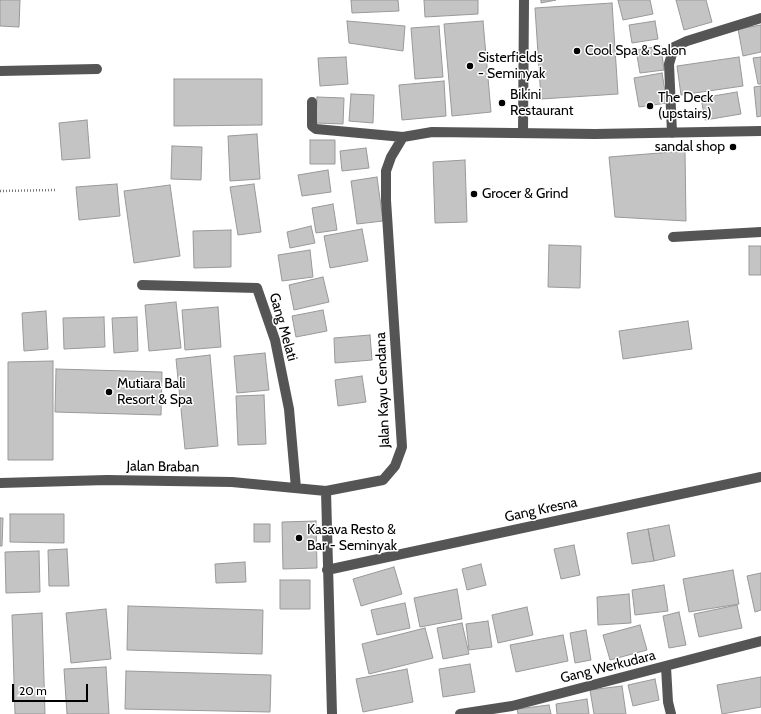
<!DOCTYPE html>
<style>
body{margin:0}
#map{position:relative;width:761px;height:714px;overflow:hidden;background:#fff;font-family:Cabin,sans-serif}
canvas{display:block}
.scale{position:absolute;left:12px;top:684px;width:76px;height:18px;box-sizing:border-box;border:2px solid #000;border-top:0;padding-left:5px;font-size:12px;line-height:14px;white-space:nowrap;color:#000;-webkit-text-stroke:3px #fff;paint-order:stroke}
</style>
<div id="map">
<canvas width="761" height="714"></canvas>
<div class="scale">20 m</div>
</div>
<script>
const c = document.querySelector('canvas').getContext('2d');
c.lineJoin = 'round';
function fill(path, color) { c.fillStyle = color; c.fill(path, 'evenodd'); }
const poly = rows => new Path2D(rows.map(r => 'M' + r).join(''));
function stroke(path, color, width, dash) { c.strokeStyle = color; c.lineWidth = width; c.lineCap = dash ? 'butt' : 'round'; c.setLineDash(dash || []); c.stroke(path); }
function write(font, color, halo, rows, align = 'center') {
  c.font = font + ' Cabin,sans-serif'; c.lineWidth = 3; c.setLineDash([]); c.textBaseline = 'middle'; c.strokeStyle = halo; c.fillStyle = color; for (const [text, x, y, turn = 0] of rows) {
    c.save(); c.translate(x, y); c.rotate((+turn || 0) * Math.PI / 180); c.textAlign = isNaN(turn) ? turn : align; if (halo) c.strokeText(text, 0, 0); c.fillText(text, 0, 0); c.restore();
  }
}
const building = poly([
 [0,0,20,0,19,27,0,26,0,0],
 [351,0,398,0,399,11,352,13,351,0],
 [424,0,478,0,478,14,425,17,424,0],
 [541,0,556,0,541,3,541,0],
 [618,0,650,0,653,14,623,20,618,0],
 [676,0,706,0,712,22,684,30,676,0],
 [612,3,618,94,541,99,535,8,612,3],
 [347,21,405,26,403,51,349,43,347,21],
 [483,21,491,112,452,116,444,24,483,21],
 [655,21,658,39,632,43,629,25,655,21],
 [761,25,761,52,743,56,738,29,761,25],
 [439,26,443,77,415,79,411,28,439,26],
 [661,46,664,70,640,73,636,50,661,46],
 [346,57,348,84,320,86,318,58,346,57],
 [739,57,743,86,681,95,677,66,739,57],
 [761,57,761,84,758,84,753,58,761,57],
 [662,73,667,103,639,107,634,78,662,73],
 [174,79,262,79,262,125,174,126,174,79],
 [444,81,446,116,402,120,399,85,444,81],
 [761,86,761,116,757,117,754,87,761,86],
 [737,92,741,114,705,120,701,98,737,92],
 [351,94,374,95,373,123,349,121,351,94],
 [317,97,344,98,343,124,316,123,317,97],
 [87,120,90,158,62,160,59,123,87,120],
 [257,134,260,179,230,181,228,136,257,134],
 [310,140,335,140,335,164,310,164,310,140],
 [172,146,202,147,201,180,171,179,172,146],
 [366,148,369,168,342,171,340,151,366,148],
 [685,151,686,221,615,217,609,157,685,151],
 [465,160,467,222,435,223,433,162,465,160],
 [328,170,331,192,302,196,298,175,328,170],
 [377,177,383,221,357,224,351,181,377,177],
 [117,184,120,216,79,220,76,187,117,184],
 [254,184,261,232,238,235,230,187,254,184],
 [170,185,180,256,134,263,124,191,170,185],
 [333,204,337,230,316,233,312,208,333,204],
 [311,226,315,243,290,248,287,232,311,226],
 [362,229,368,261,330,268,324,236,362,229],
 [231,230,231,267,194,268,193,231,231,230],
 [549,245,581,246,580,288,548,287,549,245],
 [749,246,761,246,761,275,749,275,749,246],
 [310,250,313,277,282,281,278,255,310,250],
 [323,277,329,302,294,310,289,285,323,277],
 [176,302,181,348,149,351,145,305,176,302],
 [218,307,221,347,185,350,182,310,218,307],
 [323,310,327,331,296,337,292,316,323,310],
 [46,311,48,349,24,351,22,313,46,311],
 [104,317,105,347,64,349,63,318,104,317],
 [137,317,138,351,114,353,112,318,137,317],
 [688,321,692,349,623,359,619,331,688,321],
 [370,335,372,360,335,363,334,338,370,335],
 [265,353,269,390,237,393,234,356,265,353],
 [210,355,218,446,185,449,176,359,210,355],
 [53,361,53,460,8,460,8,362,53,361],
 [56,369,162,372,161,415,55,412,56,369],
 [362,376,366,402,338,406,335,380,362,376],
 [264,395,266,444,238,445,236,396,264,395],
 [10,514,64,514,64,543,10,542,10,514],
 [0,518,3,518,2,546,0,546,0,518],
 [316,521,317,568,283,569,282,522,316,521],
 [254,524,270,524,270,542,254,542,254,524],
 [669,525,675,556,654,561,648,529,669,525],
 [648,529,654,561,632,564,627,533,648,529],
 [574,545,580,575,561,579,554,549,574,545],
 [67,549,69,586,49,586,48,550,67,549],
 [39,551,40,592,6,593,5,552,39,551],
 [245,562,246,582,216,583,215,564,245,562],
 [481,564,486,585,467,590,462,569,481,564],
 [394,567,402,594,361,606,353,579,394,567],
 [733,570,739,604,689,612,683,579,733,570],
 [761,573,761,610,755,612,747,576,761,573],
 [280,580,310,580,310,609,280,609,280,580],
 [664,585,668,611,635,615,632,590,664,585],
 [457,589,462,619,420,627,414,598,457,589],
 [629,594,631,623,598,625,597,597,629,594],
 [405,603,410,628,377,635,371,610,405,603],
 [737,605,742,628,699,637,694,614,737,605],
 [128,606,263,610,262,654,127,650,128,606],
 [527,607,533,635,498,643,492,615,527,607],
 [106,609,111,659,71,663,66,613,106,609],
 [679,612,686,645,669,648,663,616,679,612],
 [42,613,45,714,15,714,12,615,42,613],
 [488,621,492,647,469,650,466,624,488,621],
 [462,623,469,654,443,659,437,628,462,623],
 [640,625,647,650,610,660,603,635,640,625],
 [425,628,433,658,369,674,362,644,425,628],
 [586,630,591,660,575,663,570,633,586,630],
 [563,635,568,661,516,672,510,645,563,635],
 [470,664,475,692,443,697,439,669,470,664],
 [106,667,109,714,67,714,64,669,106,667],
 [407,669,413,702,363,712,356,679,407,669],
 [126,671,271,675,270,712,125,709,126,671],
 [761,677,761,707,722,714,717,685,761,677],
 [655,679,659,700,633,706,628,685,655,679],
 [622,686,626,714,594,714,590,690,622,686],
 [587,699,589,714,557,714,556,704,587,699],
 [549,705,551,714,518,714,517,709,549,705]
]);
fill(building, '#c4c4c4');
stroke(building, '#999', 1);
stroke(poly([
 [0,191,56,190]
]), '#777', 2.5, [1, 2]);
stroke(poly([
 [0,71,97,69],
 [312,102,312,126,316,129,403,137,432,132,595,134,761,131],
 [523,133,524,0],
 [672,133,669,64,674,47,687,41,761,18],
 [673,237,761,232],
 [142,285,257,288,275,340,289,409,296,488],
 [0,483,107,480,232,482,326,491,383,480,395,466,402,447,386,200,386,171,391,157,403,137],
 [326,491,332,714],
 [327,570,761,477],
 [666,667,668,702,671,714],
 [460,714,512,706,761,641]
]), '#555', 10);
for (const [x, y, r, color] of [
 [577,51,4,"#000"],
 [470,66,4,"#000"],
 [502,103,4,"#000"],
 [650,106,4,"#000"],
 [733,147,4,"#000"],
 [474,194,4,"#000"],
 [109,392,4,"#000"],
 [299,538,4,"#000"]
]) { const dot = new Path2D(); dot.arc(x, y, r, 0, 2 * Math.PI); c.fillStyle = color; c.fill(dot); stroke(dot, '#fff', 1.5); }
write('14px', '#000', '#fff', [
 ["Cool Spa & Salon",585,51],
 ["Sisterfields",478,58],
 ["- Seminyak",478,74],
 ["Bikini",510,95],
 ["Restaurant",510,111],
 ["The Deck",658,98],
 ["(upstairs)",658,114],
 ["sandal shop",725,147,"right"],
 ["Grocer & Grind",482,194],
 ["Mutiara Bali",117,384],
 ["Resort & Spa",117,400],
 ["Kasava Resto &",307,530],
 ["Bar - Seminyak",307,546]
], 'left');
write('14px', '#000', '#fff', [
 ["Gang Melati",283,327,74],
 ["Jalan Kayu Cendana",383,390,-92],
 ["Jalan Braban",163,467,1],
 ["Gang Kresna",541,510,-12],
 ["Gang Werkudara",608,667,-14]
]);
</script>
